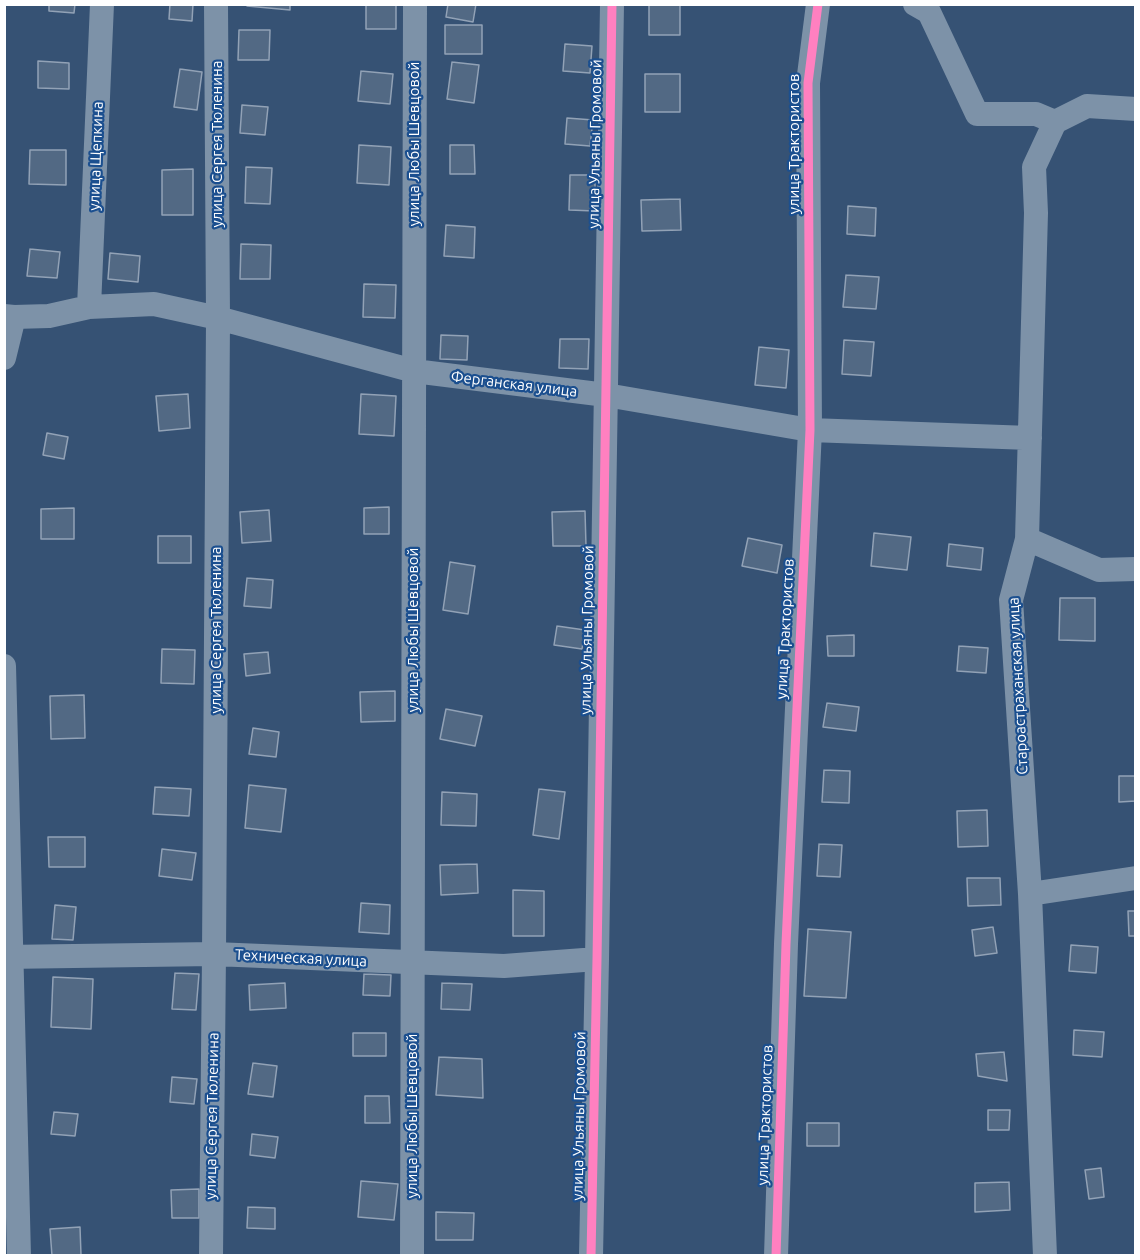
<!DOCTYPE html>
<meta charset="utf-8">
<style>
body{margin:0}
#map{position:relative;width:1140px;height:1260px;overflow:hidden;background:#365274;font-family:Ubuntu,sans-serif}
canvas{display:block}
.frame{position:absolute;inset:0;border:6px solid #fff;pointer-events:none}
</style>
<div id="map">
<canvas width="1140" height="1260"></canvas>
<div class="frame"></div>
</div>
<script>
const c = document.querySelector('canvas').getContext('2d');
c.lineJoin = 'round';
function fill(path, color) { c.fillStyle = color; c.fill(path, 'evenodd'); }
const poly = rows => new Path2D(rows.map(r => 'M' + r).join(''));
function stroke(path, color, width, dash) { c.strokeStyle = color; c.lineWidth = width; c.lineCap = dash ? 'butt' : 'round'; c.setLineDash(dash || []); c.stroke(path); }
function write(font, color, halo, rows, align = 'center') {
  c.font = font + ' Ubuntu,sans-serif'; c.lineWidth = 4.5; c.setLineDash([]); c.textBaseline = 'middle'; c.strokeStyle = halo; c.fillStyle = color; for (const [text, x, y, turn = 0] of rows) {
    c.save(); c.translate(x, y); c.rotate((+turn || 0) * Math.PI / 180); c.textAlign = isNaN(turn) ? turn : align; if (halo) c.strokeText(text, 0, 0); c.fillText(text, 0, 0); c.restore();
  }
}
const building = poly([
 [49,4,75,4,74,13,49,11,49,4],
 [170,4,193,4,192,21,169,19,170,4],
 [247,4,290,4,290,10,247,6,247,4],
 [366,4,396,4,396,29,366,29,366,4],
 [448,4,476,4,473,22,446,17,448,4],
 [649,4,680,4,680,35,649,35,649,4],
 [445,25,482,25,482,54,445,54,445,25],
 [239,30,270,30,269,60,238,60,239,30],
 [565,44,592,46,590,73,563,71,565,44],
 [38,61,69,63,69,89,38,88,38,61],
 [452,62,479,65,474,103,447,99,452,62],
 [180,69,202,72,197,110,174,107,180,69],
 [361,71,393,74,390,104,358,101,361,71],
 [645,74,680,74,680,112,645,112,645,74],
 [242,105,268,107,265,135,240,133,242,105],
 [567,118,593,120,590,146,565,144,567,118],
 [359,145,391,147,389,185,357,183,359,145],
 [450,145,474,145,475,174,450,174,450,145],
 [30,150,66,150,66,185,29,184,30,150],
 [246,167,272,168,270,204,245,203,246,167],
 [193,169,193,215,162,215,162,170,193,169],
 [570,175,595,175,595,211,569,210,570,175],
 [680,199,681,230,642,231,641,200,680,199],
 [848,206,876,208,875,236,847,234,848,206],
 [446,225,475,227,474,258,444,256,446,225],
 [241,244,271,245,270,279,240,279,241,244],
 [30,249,60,252,57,278,27,276,30,249],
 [110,253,140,256,138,282,108,279,110,253],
 [846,275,879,277,876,309,843,307,846,275],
 [364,284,396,285,395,318,363,317,364,284],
 [441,335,468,336,467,360,440,359,441,335],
 [560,339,589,339,588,369,559,368,560,339],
 [844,340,874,342,871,376,842,374,844,340],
 [759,347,789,350,786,388,755,385,759,347],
 [188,394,190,428,159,431,156,396,188,394],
 [361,394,396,396,394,436,359,434,361,394],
 [47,433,68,437,64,459,43,455,47,433],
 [389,507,389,534,364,534,364,508,389,507],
 [74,508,74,539,41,539,41,509,74,508],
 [269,510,271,541,242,543,240,512,269,510],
 [585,511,586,546,553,546,552,512,585,511],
 [874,533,911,537,907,570,871,566,874,533],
 [158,536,191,536,191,563,158,563,158,536],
 [748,538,782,545,777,573,742,566,748,538],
 [949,544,983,548,981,570,947,566,949,544],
 [450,562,475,566,468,614,443,610,450,562],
 [247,578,273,580,271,608,244,606,247,578],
 [1060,598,1095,598,1095,641,1059,640,1060,598],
 [557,626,585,630,582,649,554,645,557,626],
 [854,635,854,656,828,656,827,636,854,635],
 [959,646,988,648,986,673,957,671,959,646],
 [162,649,195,650,194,684,161,683,162,649],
 [268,652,270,673,246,676,244,654,268,652],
 [395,691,395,721,361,722,360,692,395,691],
 [84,695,85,738,51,739,50,696,84,695],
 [827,703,859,707,856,731,823,727,827,703],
 [446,709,482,716,475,746,440,739,446,709],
 [253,728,279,732,276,757,249,754,253,728],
 [824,770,850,771,849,803,822,802,824,770],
 [1119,776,1136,776,1136,801,1119,802,1119,776],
 [249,785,286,789,281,832,245,828,249,785],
 [155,787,191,789,189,816,153,814,155,787],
 [539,789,565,792,559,839,533,835,539,789],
 [442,792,477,794,476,826,441,825,442,792],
 [987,810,988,846,958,847,957,811,987,810],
 [48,837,85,837,85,867,49,867,48,837],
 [819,844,842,845,840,877,817,876,819,844],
 [162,849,196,853,192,880,159,876,162,849],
 [477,864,478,893,441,895,440,865,477,864],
 [967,878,1000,878,1001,905,968,906,967,878],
 [513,890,544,891,544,936,513,936,513,890],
 [361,903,390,905,389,934,359,932,361,903],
 [55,905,76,907,73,940,52,939,55,905],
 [1128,911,1136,911,1136,936,1129,936,1128,911],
 [993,927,997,953,975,956,972,930,993,927],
 [808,929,851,932,846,998,804,996,808,929],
 [1071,945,1098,947,1096,973,1069,971,1071,945],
 [175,973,199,974,196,1010,172,1009,175,973],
 [364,974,391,975,390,996,363,995,364,974],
 [53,977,93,979,91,1029,51,1027,53,977],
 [285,983,286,1008,250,1010,249,985,285,983],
 [442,983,472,984,470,1010,441,1009,442,983],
 [1074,1030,1104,1032,1102,1057,1073,1055,1074,1030],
 [353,1033,386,1033,386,1056,353,1056,353,1033],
 [1004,1052,1007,1081,978,1076,976,1054,1004,1052],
 [439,1057,482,1059,483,1098,436,1095,439,1057],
 [253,1063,277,1066,273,1097,248,1094,253,1063],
 [172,1077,197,1079,194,1104,170,1102,172,1077],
 [365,1096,389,1096,390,1123,365,1123,365,1096],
 [988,1110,1010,1110,1009,1130,988,1130,988,1110],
 [54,1112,78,1114,75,1136,51,1134,54,1112],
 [807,1123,839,1123,839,1146,807,1146,807,1123],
 [252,1134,278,1137,275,1158,250,1155,252,1134],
 [1101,1168,1104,1197,1089,1199,1085,1170,1101,1168],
 [361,1181,398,1184,394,1220,358,1217,361,1181],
 [1009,1182,1010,1210,975,1212,975,1183,1009,1182],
 [199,1189,199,1218,172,1218,171,1190,199,1189],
 [248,1207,275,1208,275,1229,247,1228,248,1207],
 [436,1212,474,1213,473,1240,436,1240,436,1212],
 [80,1227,81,1255,52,1256,50,1229,80,1227]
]);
fill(building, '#526984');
stroke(building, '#92a2b6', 1.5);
stroke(poly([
 [915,4,929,12,977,114,1036,114,1055,122,1087,106,1136,109],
 [89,307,102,4],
 [4,316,14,317,49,316,89,307,154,304,218,318,414,371,606,395,810,430,1030,438],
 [4,358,14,317],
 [1027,539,1099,570,1136,569],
 [4,666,19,1256],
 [1030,894,1136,878],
 [4,957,214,954,504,966,597,959],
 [211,1256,214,954,218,318,216,4],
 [412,1256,415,4],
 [591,1256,597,959,612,4],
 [776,1256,786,944,810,430,808,83,818,4],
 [1045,1256,1030,894,1011,600,1027,539,1036,213,1034,167,1055,122]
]), '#7d92a8', 24);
stroke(poly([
 [591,1256,597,959,612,4],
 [776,1256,786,944,810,430,808,83,818,4]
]), '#ff80c0', 9);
write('15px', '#fff', '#1b4f8f', [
 ["улица Сергея Тюленина",217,144,-90],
 ["улица Любы Шевцовой",414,144,-90],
 ["улица Ульяны Громовой",595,144,-89],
 ["улица Трактористов",794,144,-90],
 ["улица Щепкина",96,156,-88],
 ["Ферганская улица",514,384,7],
 ["улица Трактористов",785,629,-87],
 ["улица Сергея Тюленина",216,630,-90],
 ["улица Любы Шевцовой",413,630,-90],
 ["улица Ульяны Громовой",587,630,-89],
 ["Староастраханская улица",1018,686,-93],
 ["Техническая улица",301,958,3],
 ["улица Трактористов",765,1115,-88],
 ["улица Сергея Тюленина",212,1116,-89],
 ["улица Любы Шевцовой",412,1116,-90],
 ["улица Ульяны Громовой",579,1116,-89]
]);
</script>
